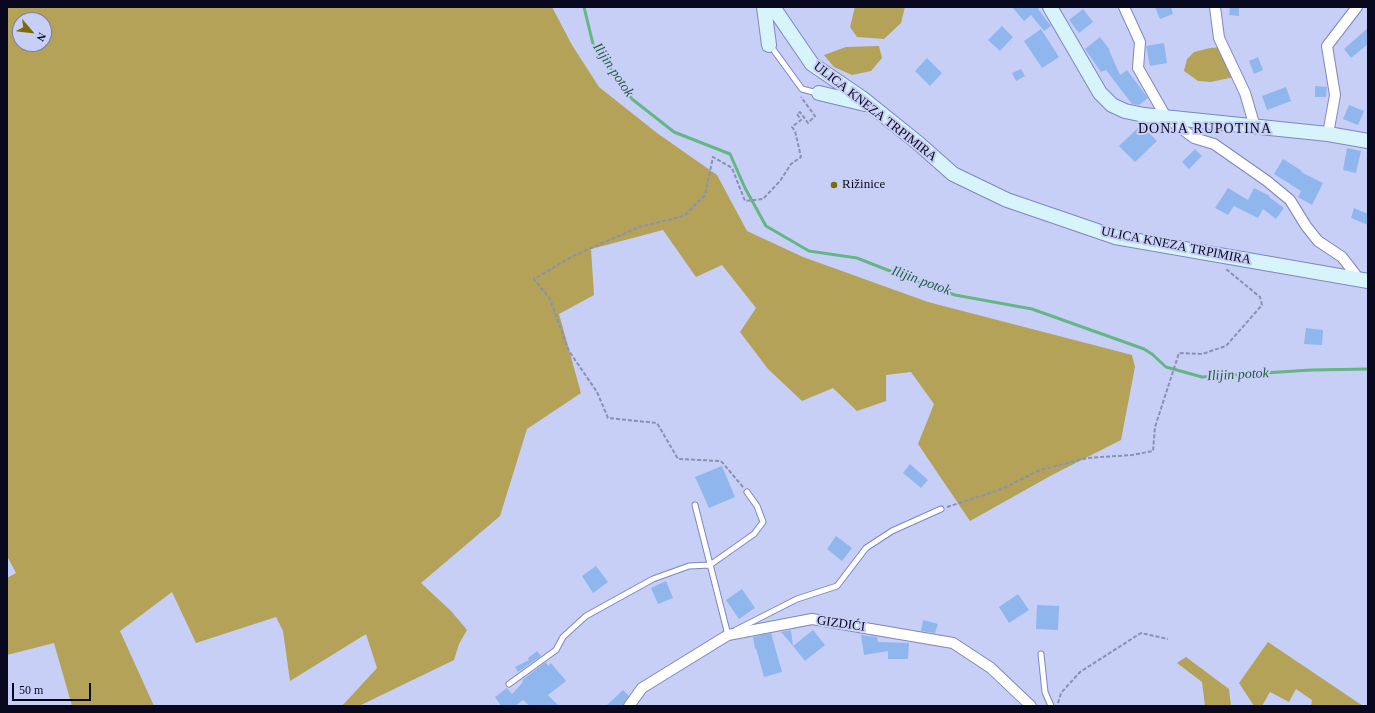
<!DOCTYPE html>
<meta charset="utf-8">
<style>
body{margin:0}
#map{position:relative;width:1375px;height:713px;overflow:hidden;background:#c8cff6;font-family:Georgia,serif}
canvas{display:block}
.frame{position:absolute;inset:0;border:8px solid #08091f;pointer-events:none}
.north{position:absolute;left:12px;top:12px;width:40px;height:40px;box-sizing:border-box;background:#c8cff6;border:1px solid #7b80a0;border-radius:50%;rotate:118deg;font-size:11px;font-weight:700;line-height:16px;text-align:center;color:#08091f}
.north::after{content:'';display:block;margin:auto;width:14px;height:18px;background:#7e6b03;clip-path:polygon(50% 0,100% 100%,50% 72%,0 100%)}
.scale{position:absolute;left:12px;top:683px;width:79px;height:18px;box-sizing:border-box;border:2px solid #08091f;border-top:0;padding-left:5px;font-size:12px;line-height:14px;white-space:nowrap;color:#08091f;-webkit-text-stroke:3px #c8cff6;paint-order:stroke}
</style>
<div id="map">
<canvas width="1375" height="713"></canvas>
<div class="frame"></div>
<div class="north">N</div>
<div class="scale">50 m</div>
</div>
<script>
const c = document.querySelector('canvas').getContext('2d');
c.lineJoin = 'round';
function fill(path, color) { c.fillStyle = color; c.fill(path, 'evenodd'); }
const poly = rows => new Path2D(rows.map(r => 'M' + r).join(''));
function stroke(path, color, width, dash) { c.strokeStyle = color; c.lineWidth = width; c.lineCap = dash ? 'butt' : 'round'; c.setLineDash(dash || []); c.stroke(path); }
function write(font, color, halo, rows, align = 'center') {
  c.font = font + ' Georgia,serif'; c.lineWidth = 4; c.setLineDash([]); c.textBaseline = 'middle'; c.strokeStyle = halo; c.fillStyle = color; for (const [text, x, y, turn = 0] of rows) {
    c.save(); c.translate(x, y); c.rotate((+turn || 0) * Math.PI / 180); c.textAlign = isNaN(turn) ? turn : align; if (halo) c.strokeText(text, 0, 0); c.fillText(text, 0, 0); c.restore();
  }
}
fill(poly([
 [7,7,552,7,572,45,599,87,657,133,717,175,747,231,803,257,928,302,1132,355,1135,367,1121,440,1052,475,970,521,918,444,934,404,911,372,886,375,886,401,857,411,833,388,802,401,768,369,740,332,756,308,722,265,696,277,663,230,591,249,594,295,559,314,581,393,527,429,500,516,421,583,451,611,467,630,459,644,454,660,359,706,342,706,377,668,366,634,290,681,283,631,276,617,196,643,172,592,120,631,154,706,72,706,54,643,7,655,7,578,16,573,7,556],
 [20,20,44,20,44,44,20,44],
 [855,7,905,7,901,23,884,39,857,37,850,27],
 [879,46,882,58,871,71,852,75,834,67,824,55,846,47],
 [1222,47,1234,77,1211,82,1198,81,1184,71,1187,59,1194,52,1210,48],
 [1268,642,1363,706,1311,706,1312,700,1296,689,1289,702,1270,692,1262,706,1254,706,1239,683],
 [1186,657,1229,689,1231,706,1205,706,1202,682,1177,663]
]), '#b3a258');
stroke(poly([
 [584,7,593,44,632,99,674,132,730,154,745,188,766,226,809,251,857,258,918,282,955,295,1032,309,1144,349,1152,354,1166,367,1202,377,1311,370,1368,369]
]), '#65b686', 3);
fill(poly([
 [1012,7,1040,7,1038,9,1051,26,1044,31,1031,15,1024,21],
 [1155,7,1171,7,1173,14,1160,19],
 [1230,7,1239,7,1239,16,1229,15],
 [1083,9,1093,22,1079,33,1069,20],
 [1002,26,1013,37,1000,51,988,40],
 [1368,28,1368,44,1351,58,1344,49],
 [1041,29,1059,57,1042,68,1024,41],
 [1100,37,1110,50,1109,50,1120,75,1127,70,1148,98,1139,105,1132,104,1106,70,1101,72,1085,49],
 [1164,43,1167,63,1150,66,1146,46],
 [1258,57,1263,70,1254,74,1249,61],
 [927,58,942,73,930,86,915,71],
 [1021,69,1025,76,1016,81,1012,73],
 [1315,86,1327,87,1326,97,1315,97],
 [1286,87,1291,101,1267,110,1262,96],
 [1349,105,1364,111,1358,125,1343,119],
 [1141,125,1157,141,1135,162,1119,146],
 [1347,148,1361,151,1356,173,1343,170],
 [1195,149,1202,156,1189,169,1182,162],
 [1283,159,1302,171,1301,172,1323,183,1312,205,1298,197,1301,191,1274,174],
 [1228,188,1248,200,1254,188,1270,196,1269,197,1284,208,1276,219,1263,209,1258,218,1234,206,1228,215,1215,208],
 [1354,208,1368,214,1368,225,1351,218],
 [1306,328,1323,330,1322,345,1304,344],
 [910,464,928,480,921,488,903,473],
 [722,466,735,497,709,508,695,477],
 [836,536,852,548,842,561,827,549],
 [596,566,608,582,593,593,582,576],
 [666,581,673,598,658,604,651,588],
 [742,589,755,608,739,619,726,600],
 [1018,594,1029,610,1009,623,999,607],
 [1037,605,1059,606,1058,630,1036,629],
 [923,620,938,624,935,633,921,631],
 [791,630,793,646,781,632],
 [813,630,825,645,805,661,793,646],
 [771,633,782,672,764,677,756,648,755,649,753,637],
 [861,635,877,637,878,642,909,643,908,659,888,659,888,651,864,655],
 [537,651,541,656,518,672,515,667,529,660,528,658],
 [546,662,548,666,551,663,566,681,548,695,559,706,530,706,523,700,515,706,501,706,495,697,507,688,512,694,523,682,522,680],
 [623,690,629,696,623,705,606,706]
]), '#8fb6ed');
const lane = poly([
 [770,45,802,89,817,93],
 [695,505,728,635,729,634],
 [736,630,797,599,837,586,866,548,892,531,941,509],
 [1041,654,1045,692,1051,706],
 [509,684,556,650,563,637,586,616,653,579,689,566,710,565,754,534,763,522,757,506,747,492]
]);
const street = poly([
 [1124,7,1140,42,1138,68,1166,117,1194,138,1214,144,1267,181,1290,200,1306,226,1318,241,1342,257,1359,279],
 [1215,7,1219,38,1245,93,1255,127],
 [1328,134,1335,95,1327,46,1357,7],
 [629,706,642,688,728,635,812,619,953,643,991,668,1031,706]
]);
const secondary = poly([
 [764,7,769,45],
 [773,7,812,64,862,98,918,143,953,174,1007,200,1115,237,1368,281],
 [1050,7,1100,93,1112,105,1125,111,1144,115,1328,134,1368,141],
 [819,93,865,104]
]);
stroke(lane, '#7c86c1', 7);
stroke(street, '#7c86c1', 12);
stroke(secondary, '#7c86c1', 16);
stroke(poly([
 [743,487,721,461,678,459,657,423,608,418,597,392,569,351,550,299,534,279,573,256,639,227,684,216,705,195,713,157,732,168,745,201,763,199,780,181,791,164,801,157,795,131,792,127,801,120,797,114,800,112,808,123,815,116,801,97],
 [947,507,1002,489,1040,470,1087,458,1132,455,1153,451,1155,427,1179,353,1202,354,1226,346,1262,305,1260,297,1226,269],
 [1058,703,1061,693,1080,672,1141,633,1168,639]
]), '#8b90b1', 2, [4, 2]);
stroke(lane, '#fff', 5);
stroke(street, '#fff', 10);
stroke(secondary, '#d7f4fb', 14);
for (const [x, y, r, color] of [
 [834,185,4,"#7e6b03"]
]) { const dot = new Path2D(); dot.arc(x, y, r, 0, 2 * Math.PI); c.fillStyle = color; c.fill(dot); stroke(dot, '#c8cff6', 1.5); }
write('13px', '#08091f', '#c8cff6', [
 ["ULICA KNEZA TRPIMIRA",875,112,38],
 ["ULICA KNEZA TRPIMIRA",1176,246,11],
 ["GIZDIĆI",841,624,8]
]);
write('13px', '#08091f', '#c8cff6', [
 ["Rižinice",842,185]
], 'left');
write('italic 14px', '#205b3b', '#c8cff6', [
 ["Ilijin potok",613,70,56],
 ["Ilijin potok",921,281,20],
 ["Ilijin potok",1238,375,-3]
]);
c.letterSpacing = '1px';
write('14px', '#08091f', '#c8cff6', [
 ["DONJA RUPOTINA",1205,129]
]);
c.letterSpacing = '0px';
</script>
